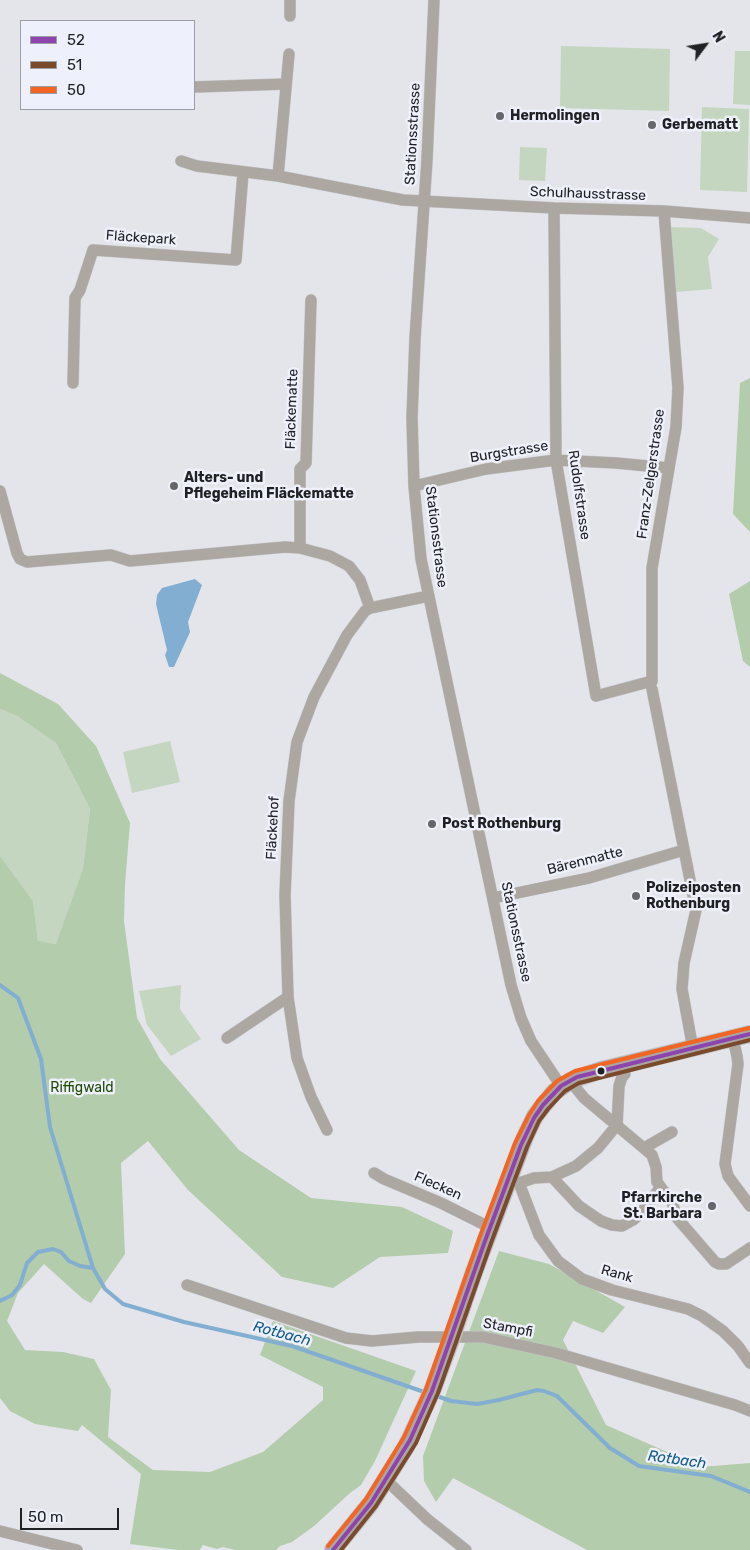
<!DOCTYPE html>
<meta charset="utf-8">
<style>
body{margin:0}
#map{position:relative;width:750px;height:1550px;overflow:hidden;background:#e4e5ea;font-family:Rubik,sans-serif}
canvas{display:block}
.legend{position:absolute;left:20px;top:20px;width:175px;height:90px;box-sizing:border-box;background:#eef1fb;border:1px solid #9c9ea5;margin:0;padding:6px 9px;list-style:none;font-size:15px;color:#202125}
.legend li{display:flex;align-items:center;gap:10px;height:25px}
.legend b{width:25px;border:1px solid #9c9ea5}
.north{position:absolute;left:680px;top:20px;width:50px;height:50px;-webkit-text-stroke:4px #eef1fb;paint-order:stroke;rotate:59deg;font-size:14px;font-weight:700;line-height:20px;text-align:center;color:#202125}
.north::after{content:'';display:block;margin:auto;width:18px;height:22px;background:#202125;clip-path:polygon(50% 0,100% 100%,50% 72%,0 100%)}
.scale{position:absolute;left:20px;top:1508px;width:99px;height:22px;box-sizing:border-box;border:2px solid #202125;border-top:0;padding-left:6px;font-size:15px;line-height:18px;white-space:nowrap;color:#202125;-webkit-text-stroke:4px #eef1fb;paint-order:stroke}
</style>
<div id="map">
<canvas width="750" height="1550"></canvas>
<ul class="legend">
<li><b style="height:6px;background:#8e44ad"></b>52</li>
<li><b style="height:6px;background:#7a4b2a"></b>51</li>
<li><b style="height:6px;background:#f26522"></b>50</li>
</ul>
<div class="north">N</div>
<div class="scale">50 m</div>
</div>
<script>
const c = document.querySelector('canvas').getContext('2d');
c.lineJoin = 'round';
function fill(path, color) { c.fillStyle = color; c.fill(path, 'evenodd'); }
const poly = rows => new Path2D(rows.map(r => 'M' + r).join(''));
function stroke(path, color, width, dash) { c.strokeStyle = color; c.lineWidth = width; c.lineCap = dash ? 'butt' : 'round'; c.setLineDash(dash || []); c.stroke(path); }
function write(font, color, halo, rows, align = 'center') {
  c.font = font + ' Rubik,sans-serif'; c.lineWidth = 5; c.setLineDash([]); c.textBaseline = 'middle'; c.strokeStyle = halo; c.fillStyle = color; for (const [text, x, y, turn = 0] of rows) {
    c.save(); c.translate(x, y); c.rotate((+turn || 0) * Math.PI / 180); c.textAlign = isNaN(turn) ? turn : align; if (halo) c.strokeText(text, 0, 0); c.fillText(text, 0, 0); c.restore();
  }
}
fill(poly([
 [561,46,670,49,669,111,560,108],
 [735,51,750,51,750,105,733,104],
 [702,107,749,109,747,192,700,190],
 [520,147,547,148,545,181,519,180],
 [671,227,701,228,719,239,708,257,712,289,676,292],
 [0,709,17,716,56,743,90,809,83,869,57,944,38,942,33,901,0,856],
 [170,741,180,782,132,793,123,752],
 [181,985,180,1009,201,1039,171,1056,147,1025,139,991]
]), '#c4d6bf');
fill(poly([
 [750,378,750,532,733,514,740,383],
 [750,581,750,667,743,661,729,594],
 [0,673,58,704,96,746,130,823,125,884,124,921,137,1018,160,1059,239,1150,311,1198,402,1207,453,1231,448,1253,380,1257,333,1288,282,1277,188,1190,148,1141,121,1163,125,1254,91,1303,83,1299,44,1264,18,1293,7,1321,25,1350,63,1352,94,1359,111,1390,108,1437,153,1470,210,1472,263,1452,323,1400,323,1387,260,1355,273,1321,416,1371,375,1461,361,1485,350,1493,314,1526,292,1542,280,1546,276,1550,235,1550,223,1547,217,1549,203,1545,200,1550,178,1550,130,1544,141,1474,82,1425,78,1431,35,1424,10,1411,0,1398,0,856,33,901,38,941,56,944,83,869,90,809,56,743,17,716,0,709],
 [499,1251,549,1264,625,1307,603,1333,573,1321,563,1340,606,1425,701,1467,750,1463,750,1550,587,1550,453,1478,436,1502,424,1481,423,1456]
]), '#b3ccab');
fill(poly([
 [195,579,202,585,188,622,190,632,174,667,169,667,165,655,167,650,156,604,157,595,162,588]
]), '#82aed2');
stroke(poly([
 [0,985,18,998,41,1059,50,1127,93,1268,105,1289,123,1304,184,1322,292,1346,427,1393],
 [0,1301,12,1295,20,1285,27,1263,38,1252,53,1249,61,1252,69,1261,80,1266,93,1268],
 [434,1395,451,1401,477,1404,499,1400,537,1390,544,1391,557,1396,610,1448,639,1466,711,1476,750,1492]
]), '#82aed2', 4);
const street = poly([
 [290,0,290,16],
 [434,0,427,160,415,338,412,418,414,486,421,559,511,985,521,1018,531,1041,561,1086],
 [194,87,286,84],
 [181,161,197,166,278,176,403,200,554,208,664,211,750,218],
 [278,176,289,54],
 [554,208,556,460,596,696,652,681,652,568,676,427,678,388,664,211],
 [73,383,75,298,80,290,93,250,236,260,243,173],
 [414,486,486,469,556,460,616,463,669,468],
 [0,491,17,553,20,559,27,562,111,555,130,561,285,547,300,548,330,556,349,566,360,580,370,608],
 [300,548,300,469,306,463,311,300],
 [652,689,696,910,684,963,682,989,693,1049],
 [493,898,589,878,684,850],
 [227,1038,288,997],
 [733,1039,737,1056,738,1064,725,1164,728,1176,750,1206],
 [576,1088,584,1098,652,1155,656,1167,657,1182,672,1202,677,1218,715,1262,719,1264,726,1264,750,1248],
 [617,1126,619,1086,622,1077,625,1074],
 [327,1130,311,1097,297,1058,288,997,285,895,289,801,297,742,314,697,347,635,365,611,370,608,429,596],
 [644,1148,672,1132],
 [374,1173,384,1179,441,1203,491,1228],
 [552,1177,579,1206,601,1221,612,1225,622,1226,633,1220,641,1213,660,1188],
 [510,1178,519,1183,539,1235,558,1261,582,1279,612,1290,688,1309,702,1316,723,1331,738,1346,750,1363],
 [519,1183,534,1178,552,1177,576,1166,598,1148,612,1131],
 [187,1285,346,1338,372,1341,418,1337,483,1337,556,1353,735,1405,750,1411],
 [386,1480,427,1519,466,1550],
 [0,1531,77,1550]
]);
const secondary = poly([
 [474,1272,525,1137,535,1116,554,1092,572,1080,601,1070,750,1034],
 [333,1550,371,1503,406,1447,432,1391,451,1340]
]);
stroke(street, '#c2c3c6', 12);
stroke(secondary, '#c2c3c6', 18);
stroke(street, '#ada7a2', 11);
stroke(secondary, '#aca6a2', 16);
const secondaryBridge = poly([
 [451,1340,474,1272]
]);
stroke(secondaryBridge, '#c2c3c6', 18, []);
stroke(secondaryBridge, '#aca6a2', 16);
stroke(poly([
 [333,1550,371,1503,410,1440,432,1391,485,1241,521,1145,534,1118,543,1105,561,1086,577,1077,750,1034]
]), '#8e44ad', 4);
stroke(poly([
 [341,1550,376,1506,416,1443,438,1393,491,1243,527,1147,539,1121,548,1109,565,1091,579,1083,750,1040]
]), '#7a4b2a', 4);
stroke(poly([
 [328,1546,366,1499,404,1437,426,1389,479,1239,515,1143,529,1115,538,1101,557,1081,575,1071,749,1028]
]), '#f26522', 4);
for (const [x, y, r, color] of [
 [500,116,5,"#65666a"],
 [652,125,5,"#65666a"],
 [174,486,5,"#65666a"],
 [432,824,5,"#65666a"],
 [636,896,5,"#65666a"],
 [601,1071,4.5,"#202125"],
 [712,1206,5,"#65666a"]
]) { const dot = new Path2D(); dot.arc(x, y, r, 0, 2 * Math.PI); c.fillStyle = color; c.fill(dot); stroke(dot, '#eef1fb', 2); }
write('bold 14px', '#202125', '#eef1fb', [
 ["Hermolingen",510,116],
 ["Gerbematt",662,125],
 ["Alters- und",184,478],
 ["Pflegeheim Fläckematte",184,494],
 ["Post Rothenburg",442,824],
 ["Polizeiposten",646,888],
 ["Rothenburg",646,904],
 ["Pfarrkirche",702,1198,"right"],
 ["St. Barbara",702,1214,"right"]
], 'left');
write('14px', '#202125', '#eef1fb', [
 ["Stationsstrasse",413,134,-87],
 ["Schulhausstrasse",588,194,2],
 ["Fläckepark",141,238,4],
 ["Fläckematte",292,409,-88],
 ["Burgstrasse",509,452,-9],
 ["Franz-Zelgerstrasse",651,474,-82],
 ["Rudolfstrasse",579,495,82],
 ["Stationsstrasse",436,537,83],
 ["Fläckehof",273,828,-87],
 ["Bärenmatte",585,861,-14],
 ["Stationsstrasse",516,932,78],
 ["Flecken",438,1186,24],
 ["Rank",617,1274,16],
 ["Stampfi",508,1328,11]
]);
write('14px', '#224a07', '#eef1fb', [
 ["Riffigwald",82,1088]
]);
write('italic 15px', '#125a8a', '#eef1fb', [
 ["Rotbach",282,1334,15],
 ["Rotbach",677,1460,8]
]);
</script>
